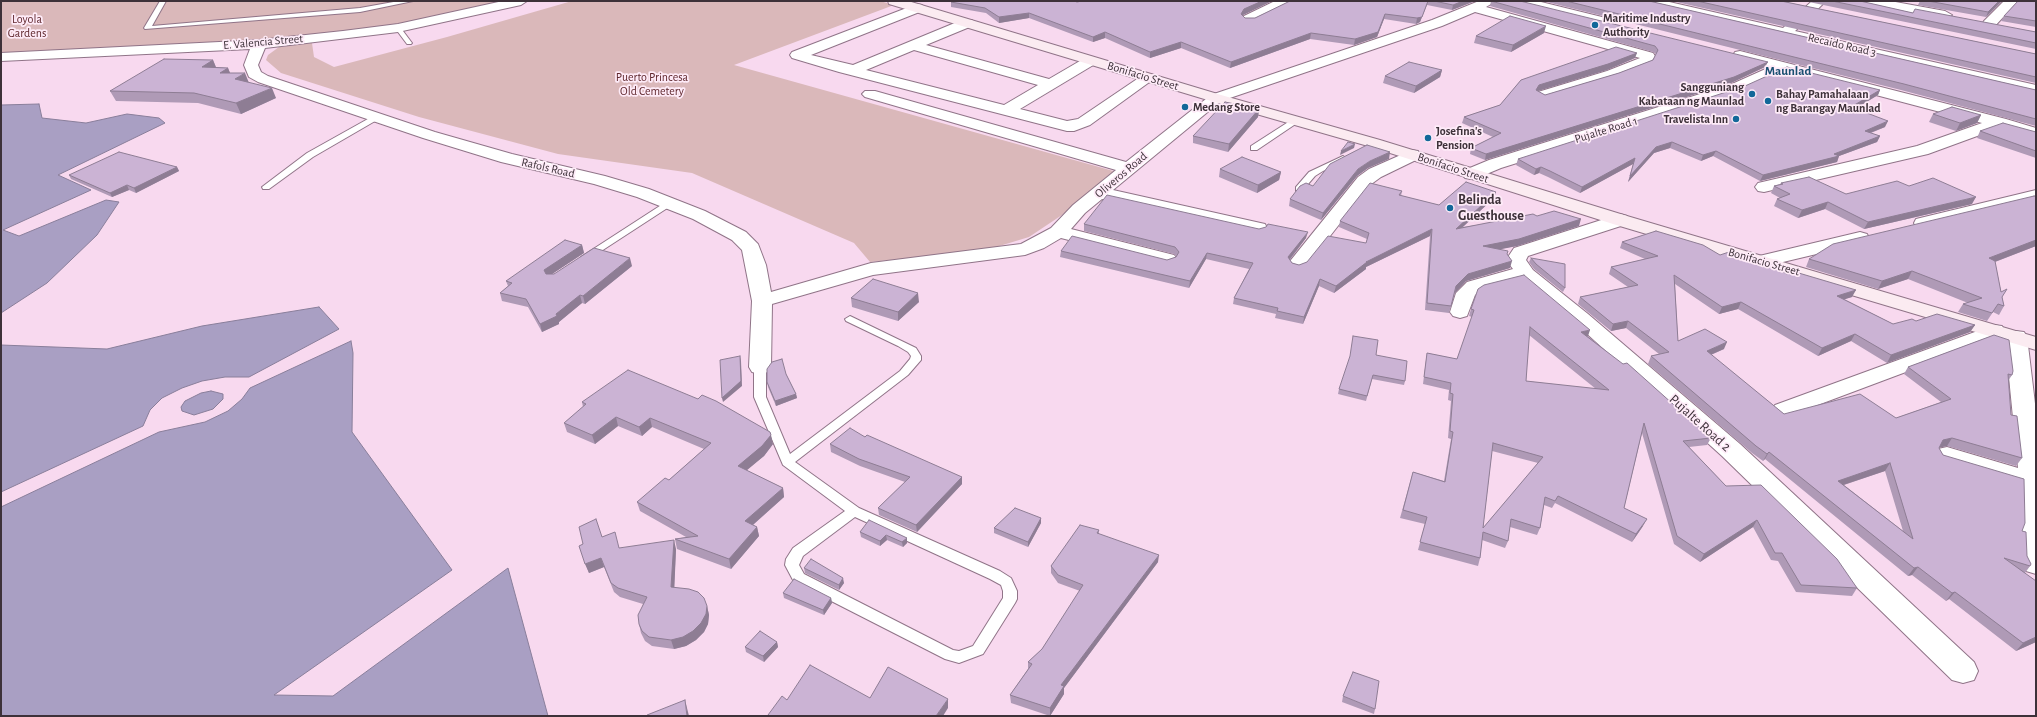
<!DOCTYPE html>
<style>
body{margin:0}
#map{position:relative;width:2037px;height:717px;overflow:hidden;background:#f8d9ef;font-family:"Alegreya Sans",sans-serif}
canvas{display:block}
.frame{position:absolute;inset:0;border:2px solid #3d3139;pointer-events:none}
</style>
<div id="map">
<canvas width="2037" height="717"></canvas>
<div class="frame"></div>
</div>
<script>
const c = document.querySelector('canvas').getContext('2d');
c.lineJoin = 'round';
function fill(path, color) { c.fillStyle = color; c.fill(path, 'evenodd'); }
const poly = rows => new Path2D(rows.map(r => 'M' + r).join(''));
function stroke(path, color, width, dash) { c.strokeStyle = color; c.lineWidth = width; c.lineCap = dash ? 'butt' : 'round'; c.setLineDash(dash || []); c.stroke(path); }
function write(font, color, halo, rows, align = 'center') {
  c.font = font + ' "Alegreya Sans",sans-serif'; c.lineWidth = 3.5; c.setLineDash([]); c.textBaseline = 'middle'; c.strokeStyle = halo; c.fillStyle = color; for (const [text, x, y, turn = 0] of rows) {
    c.save(); c.translate(x, y); c.rotate((+turn || 0) * Math.PI / 180); c.textAlign = isNaN(turn) ? turn : align; if (halo) c.strokeText(text, 0, 0); c.fillText(text, 0, 0); c.restore();
  }
}
fill(poly([
 [1,1,506,1,391,26,269,39,1,53],
 [572,1,880,1,894,5,734,65,1117,172,1062,215,1029,237,983,251,870,262,854,243,692,173,558,154,419,117,281,73,266,60,268,55,279,47,312,43,314,57,334,67,447,37]
]), '#dab8ba');
const water = poly([
 [39,104,42,118,86,123,127,114,159,118,165,123,58,175,91,190,3,230,19,236,106,200,119,202,97,235,47,283,1,313,1,105,39,104],
 [319,307,339,329,249,377,225,377,202,381,182,388,162,398,150,410,143,426,1,492,1,345,107,349,202,326,319,307],
 [351,341,353,353,352,432,452,570,274,695,333,696,508,568,548,716,1,716,1,507,159,432,205,422,228,411,242,399,250,388,351,341],
 [211,391,223,394,223,399,213,409,194,415,182,411,181,407,185,401,201,393,211,391]
]);
fill(water, '#a99fc3');
stroke(water, '#897e9a', 1);
const lane = poly([
 [160,1,166,1,152,26,360,8,399,1,413,1,360,12,145,29,144,28,160,1],
 [396,27,400,27,412,43,411,44,407,44,395,28,396,27],
 [375,115,382,117,313,157,269,189,263,189,262,187,307,153,375,115],
 [1293,119,1300,121,1257,150,1251,150,1251,146,1293,119],
 [1343,156,1347,159,1346,161,1323,171,1315,176,1302,191,1296,191,1296,187,1309,172,1343,156],
 [669,200,672,201,672,205,589,259,583,259,581,257,669,200],
 [850,316,916,348,921,356,921,360,908,375,795,462,859,508,1000,571,1011,578,1017,591,1017,599,1015,603,983,654,959,663,945,659,794,582,785,565,786,559,793,548,845,511,783,465,754,397,754,367,760,364,766,367,766,397,790,454,900,371,910,359,911,356,908,352,898,346,846,321,845,319,850,316],
 [855,517,990,579,1001,585,1003,591,1003,598,973,646,959,651,953,650,804,574,799,565,803,556,855,517]
]);
const street = poly([
 [503,1,527,1,521,5,398,32,265,48,258,65,261,72,268,76,435,132,512,154,605,176,649,189,705,211,746,232,758,244,766,265,771,292,871,263,1021,244,1051,228,1073,205,1116,170,865,97,862,94,865,91,875,91,1126,162,1211,95,1432,20,1479,1,1496,1,1486,7,1653,53,1655,56,1650,64,1617,77,1543,100,1538,98,1535,95,1538,92,1607,71,1640,58,1475,12,1442,26,1221,101,1113,190,1265,224,1267,228,1265,232,1258,234,1102,199,1085,213,1071,229,1174,255,1177,259,1174,263,1167,265,1061,238,1044,248,1025,255,873,275,772,304,771,367,768,372,760,374,752,372,749,367,752,301,742,250,732,240,693,219,637,197,594,184,501,162,423,138,258,82,249,77,244,65,250,49,1,61,1,53,259,40,343,31,398,24,503,1],
 [1275,1,1291,1,1290,4,1254,22,1244,22,1242,19,1244,16,1275,1],
 [1515,1,1537,1,1610,19,1612,22,1605,26,1516,4,1515,1],
 [1642,1,1665,1,1783,28,1812,1,1826,1,1795,31,2036,85,2036,95,1648,5,1642,1],
 [1863,1,1890,1,1945,11,1952,15,1945,19,1869,5,1863,1],
 [2004,1,2018,1,1994,27,1984,27,1982,24,1984,21,2004,1],
 [917,4,922,5,924,8,922,11,811,55,853,65,962,20,972,20,974,23,972,26,926,45,1049,79,1085,58,1095,58,1097,61,1095,64,1020,109,1067,121,1078,119,1143,75,1148,74,1153,75,1155,78,1090,125,1074,131,1067,131,839,72,792,58,790,55,792,52,917,4],
 [914,50,1038,85,1004,105,866,70,914,50],
 [1740,51,2006,119,2036,128,2036,138,1999,128,1928,154,1764,192,1758,191,1755,187,1758,183,1917,146,1982,123,1785,71,1742,90,1644,123,1501,168,1477,178,1471,179,1465,178,1462,174,1465,170,1489,160,1732,84,1770,67,1735,58,1733,55,1735,52,1740,51],
 [1412,150,1418,151,1420,155,1418,159,1381,177,1370,185,1305,268,1298,270,1291,268,1288,264,1291,260,1358,177,1369,169,1412,150],
 [2036,190,2036,200,1923,229,1916,227,1914,223,1916,219,2036,190],
 [1620,214,1627,216,1629,220,1627,224,1528,256,1526,260,1533,270,1588,314,1740,444,1974,662,1978,671,1974,680,1963,683,1952,680,1722,456,1574,322,1522,280,1508,282,1481,290,1475,295,1467,316,1460,318,1453,316,1450,312,1456,293,1467,282,1513,269,1506,260,1514,248,1620,214],
 [1860,232,1867,234,1869,238,1867,242,1762,267,1755,265,1752,261,1755,257,1860,232],
 [1994,325,2002,326,2005,331,2002,336,1791,415,1783,417,1775,415,1771,410,1775,405,1994,325],
 [2016,331,2024,332,2027,337,2036,412,2036,574,2026,571,2022,564,2020,486,1938,461,1935,455,1938,449,1947,447,2018,468,2005,337,2008,332,2016,331]
]);
const secondary = poly([
 [888,1,908,1,1221,95,1380,140,1627,216,2036,337,2036,350,1613,224,1368,146,1211,101,889,4,888,1]
]);
stroke(lane, '#907488', 2);
stroke(street, '#907488', 2);
stroke(secondary, '#907488', 2);
fill(lane, '#fff');
fill(street, '#fff');
fill(secondary, '#fbebf1');
fill(poly([
 [1082,1,1272,1,1243,15,1243,16,1245,18,1255,18,1290,1,1475,1,1452,10,1427,5,1420,22,1416,24,1384,19,1377,37,1354,45,1310,39,1230,68,1181,48,1150,58,1105,38,1093,42,1029,18,999,23,986,13,951,7,951,2,1077,2],
 [1491,1,1765,67,1731,83,1485,160,1470,154,1471,148,1493,137,1462,123,1464,117,1500,105,1521,80,1635,58,1607,70,1537,91,1545,95,1619,73,1653,60,1656,54,1653,52,1490,6],
 [1543,1,1649,1,2036,90,2036,126,1901,90],
 [1672,1,1781,1,2036,54,2036,83],
 [1804,1,1860,1,1913,13,2036,32,2036,49],
 [1920,1,2002,1,1986,17,1918,5],
 [2036,1,2036,27,2001,21,2004,16],
 [1544,33,1511,52,1474,43,1476,36],
 [213,60,216,67,228,68,230,73,249,83,276,98,241,114,198,103,116,101,110,91],
 [1442,70,1440,77,1414,93,1383,83,1385,76],
 [1880,90,1878,95,1855,109,1885,127,1871,133,1880,136,1877,142,1839,156,1837,162,1760,181,1713,156,1701,161,1670,148,1654,153,1628,182,1633,164,1580,193,1548,177,1539,173,1534,175,1516,165,1518,159],
 [1259,109,1258,117,1228,152,1193,143,1193,136],
 [1933,114,1981,115,1977,123,1956,131,1929,122],
 [1980,131,2036,132,2036,158,1977,138],
 [1389,159,1368,168,1357,176,1321,220,1289,206,1290,199],
 [177,167,179,171,136,193,129,190,112,197,71,179,69,175],
 [1220,169,1281,172,1279,180,1257,193,1219,177],
 [1781,183,1846,194,1909,186,1972,204,1864,229,1825,209,1798,218,1774,206,1777,199,1780,198,1771,193,1774,186,1780,184],
 [1402,191,1401,196,1439,205,1496,192,1494,198,1463,227,1537,216,1579,226,1517,246,1499,249,1507,254,1510,268,1466,281,1455,293,1449,313,1425,310,1430,236,1366,267,1366,269,1334,293,1319,286,1303,324,1275,318,1276,314,1233,304,1234,298,1249,269,1206,259,1189,288,1060,257,1061,251,1167,260,1176,257,1176,256,1174,254,1084,231,1084,224,1259,229,1306,238,1290,260,1292,263,1299,265,1366,243,1367,239,1339,227,1340,221],
 [2036,196,2036,246,1995,262,2004,306,1999,315,1993,312,1987,321,1958,312,1963,304,1968,303,1908,279,1878,289,1806,267,1809,259],
 [1622,242,1720,255,1787,274,1852,297,1844,299,1893,324,1916,321,1975,325,1970,332,1887,363,1851,341,1818,356,1738,309,1719,314,1675,284,1678,341,1724,349,1711,355,1784,414,1896,418,1941,402,1904,374,1908,367,1994,335,2012,375,2008,381,2011,415,2022,458,2016,466,1947,446,1939,447,1939,448,1943,455,2022,531,2027,556,2030,566,2025,573,2036,642,2016,651,1949,599,1946,601,1912,575,1908,576,1765,459,1763,461,1752,453,1648,364,1651,356,1659,354,1626,328,1611,331,1578,304,1580,297,1628,287,1609,274,1611,267,1645,259,1620,248],
 [1885,471,1903,531,1844,485],
 [582,245,584,253,552,274,632,266,585,304,582,303,559,322,559,324,542,332,528,307,502,301,500,293,508,286,506,281],
 [1531,258,1565,288,1563,292,1534,269,1529,262],
 [851,298,919,302,898,321,852,307],
 [1471,309,1588,336,1711,438,1707,445,1689,447,1726,486,1857,588,1852,596,1796,592,1778,561,1771,560,1753,527,1700,562,1674,544,1642,433,1624,508,1643,526,1632,542,1555,503,1552,508,1544,505,1540,528,1537,535,1510,527,1508,541,1505,548,1482,540,1480,558,1478,566,1418,550,1425,524,1400,518,1413,472,1444,481,1451,439,1448,438,1451,401,1448,400,1449,390,1423,384,1426,360,1427,353,1457,359,1472,317,1469,316],
 [1529,335,1596,389,1526,381],
 [1492,451,1538,463,1483,528],
 [1376,355,1405,381,1404,385,1372,379,1366,401,1338,394,1339,389],
 [786,374,796,394,797,398,776,406,768,387,767,382],
 [582,402,773,444,764,456,746,470,783,488,784,497,753,525,757,527,759,536,731,569,677,549,675,539,686,537,640,511,637,502,669,480,704,449,652,427,642,436,618,426,595,444,567,432,564,423,583,407],
 [865,437,962,477,962,484,917,532,879,515,878,508,905,482,860,466,831,452,830,444],
 [1041,518,1041,523,1028,547,994,533,994,528],
 [1099,530,1099,534,1158,562,1064,688,1064,694,1050,716,1011,703,1010,695,1028,669,1028,662,1042,649,1080,591,1058,583,1051,573,1051,566],
 [860,532,907,538,907,543,903,547,887,540,880,546,861,537],
 [602,537,619,548,676,549,674,587,707,606,709,615,708,624,704,632,696,640,686,646,674,649,652,646,645,641,641,633,639,624,643,604,620,597,614,592,604,567,589,573,579,546],
 [804,568,844,583,839,590,805,573],
 [783,593,831,598,832,603,824,615,784,598],
 [777,642,778,647,764,662,746,652,745,647],
 [1343,696,1375,709,1374,714,1342,702]
]), '#af9ab6');
fill(poly([
 [1262,1,1272,1,1243,15,1241,20,1241,14,1244,9],
 [1428,1,1420,22,1416,24,1417,18],
 [1463,1,1475,1,1452,10,1453,5],
 [1999,1,2002,1,1986,17,1988,12],
 [1029,13,1029,18,999,23,999,17],
 [1385,14,1384,19,1377,37,1354,45,1355,39],
 [1546,26,1544,33,1511,52,1513,45],
 [1105,32,1105,38,1093,42,1093,37],
 [1311,33,1310,39,1230,68,1231,62],
 [1181,42,1181,48,1150,58,1150,52],
 [1637,53,1635,58,1607,70,1538,91,1534,96,1536,90,1539,85],
 [213,60,217,70,202,67],
 [1768,62,1765,67,1731,83,1485,160,1486,154],
 [228,68,232,78,220,73],
 [1442,70,1440,77,1414,93,1416,86],
 [245,73,249,83,235,79],
 [272,88,276,98,241,114,236,103],
 [1880,90,1878,95,1848,113,1851,107],
 [1259,109,1258,117,1228,152,1229,144],
 [1981,115,1977,123,1956,131,1960,123],
 [1888,121,1885,127,1862,136,1865,131],
 [1880,136,1877,142,1839,156,1837,162,1760,181,1763,175,1834,154],
 [1672,142,1670,148,1654,153,1628,182,1630,176,1656,147],
 [1355,144,1354,148,1340,155,1341,151],
 [1716,151,1713,156,1701,161,1703,155],
 [1390,152,1389,159,1368,168,1357,176,1321,220,1323,213,1358,169,1370,161],
 [1635,158,1633,164,1580,193,1582,187],
 [177,167,179,171,136,193,134,188],
 [1541,167,1539,173,1534,175,1536,169],
 [1281,172,1279,180,1257,193,1258,185],
 [127,185,129,190,112,197,110,193],
 [1496,192,1494,198,1454,235,1456,229],
 [1976,197,1972,204,1864,229,1868,222],
 [1828,202,1825,209,1798,218,1802,210],
 [1581,219,1579,226,1517,246,1482,253,1483,246],
 [1432,229,1430,236,1366,267,1366,269,1334,293,1336,286,1366,262],
 [1308,232,1306,238,1286,264,1288,257],
 [2036,240,2036,246,1984,266,1989,258],
 [582,245,584,253,546,278,544,270],
 [1207,253,1206,259,1189,288,1190,281],
 [630,258,632,266,585,304,583,296],
 [1512,261,1510,268,1466,281,1455,293,1456,286,1468,274],
 [1912,271,1908,279,1878,289,1882,281],
 [1320,279,1319,286,1303,324,1304,317],
 [1856,290,1852,297,1833,303,1837,296],
 [918,293,919,302,898,321,898,312],
 [580,295,582,303,559,322,559,324,542,332,540,324,556,314],
 [1741,302,1738,309,1719,314,1722,307],
 [1628,321,1626,328,1611,331,1613,324],
 [1975,325,1970,332,1887,363,1891,355],
 [1590,330,1588,336,1578,338,1581,332],
 [1855,334,1851,341,1818,356,1822,348],
 [1727,342,1724,349,1703,358,1707,351],
 [740,356,741,361,742,386,723,402,722,398],
 [796,394,797,398,776,406,775,401],
 [616,417,618,426,595,444,592,435],
 [650,418,652,427,642,436,639,427],
 [771,435,773,444,764,456,740,476,738,466],
 [1952,438,1947,446,1938,448,1943,440],
 [1769,452,1765,459,1763,461,1767,454],
 [1890,463,1885,471,1834,488,1838,481],
 [962,477,962,484,917,532,916,525],
 [783,488,784,497,747,530,745,521],
 [1041,518,1041,523,1028,547,1028,542],
 [1647,519,1643,526,1632,542,1636,534],
 [1757,520,1753,527,1700,562,1704,554],
 [757,527,759,536,731,569,729,559],
 [886,535,887,540,880,546,880,541],
 [907,538,907,543,903,547,902,542],
 [674,540,676,549,674,596,671,587],
 [1159,555,1158,562,1064,688,1064,694,1050,716,1050,708,1061,685],
 [601,558,604,567,589,573,585,564],
 [1918,567,1912,575,1908,576,1914,568],
 [843,578,844,583,839,590,839,585],
 [1955,592,1949,599,1946,601,1952,593],
 [831,598,832,603,824,615,823,610],
 [707,606,709,615,708,624,704,632,696,640,686,646,674,649,671,640],
 [2036,637,2036,642,2016,651,2023,643],
 [777,642,778,647,764,662,763,656],
 [948,699,948,708,943,716,936,716],
 [685,700,689,716,687,716]
]), '#8e7d94');
const building = poly([
 [952,1,1074,1,1077,2,1082,1,1262,1,1244,9,1241,14,1245,18,1255,18,1290,1,1428,1,1422,17,1417,18,1385,14,1378,32,1355,39,1311,33,1231,62,1181,42,1150,52,1105,32,1093,37,1029,13,999,17,985,8,951,2,952,1],
 [1434,1,1463,1,1453,5,1434,1],
 [1491,1,1520,1,1768,62,1734,77,1486,154,1471,148,1501,133,1464,117,1500,105,1521,80,1616,47,1637,53,1608,64,1539,85,1536,90,1545,95,1619,73,1653,60,1658,50,1655,46,1491,1],
 [1566,1,1649,1,2036,90,2036,119,1904,84,1566,1],
 [1697,1,1781,1,2036,54,2036,77,1697,1],
 [1832,1,1860,1,1913,13,1915,9,2036,32,2036,43,1832,1],
 [1928,1,1999,1,1988,12,1928,1],
 [2018,1,2036,1,2036,21,2004,16,2018,1],
 [1510,16,1546,26,1513,45,1476,36,1510,16],
 [164,59,213,60,202,67,228,68,220,73,245,73,235,79,272,88,236,103,194,93,110,91,164,59],
 [1409,62,1442,70,1416,86,1385,76,1409,62],
 [1787,67,1880,90,1851,107,1888,121,1865,131,1880,136,1834,154,1839,156,1763,175,1716,151,1703,155,1672,142,1656,147,1630,176,1635,158,1582,187,1550,171,1541,167,1536,169,1518,159,1745,86,1787,67],
 [1225,102,1259,109,1229,144,1193,136,1225,102],
 [1952,107,1981,115,1960,123,1933,114,1952,107],
 [2003,123,2036,132,2036,151,1980,131,2003,123],
 [1348,142,1355,144,1341,151,1348,142],
 [1367,145,1390,152,1370,161,1358,169,1323,213,1290,199,1300,186,1306,183,1313,186,1330,164,1367,145],
 [119,152,177,167,134,188,127,185,110,193,69,175,119,152],
 [1242,157,1281,172,1258,185,1220,169,1242,157],
 [1809,177,1846,194,1897,181,1909,186,1933,178,1976,197,1868,222,1828,202,1802,210,1777,199,1790,194,1774,186,1783,184,1781,183,1809,177],
 [1466,182,1496,192,1456,229,1533,214,1537,216,1554,211,1581,219,1519,239,1483,246,1508,251,1507,254,1512,261,1468,274,1456,286,1451,306,1427,303,1432,229,1366,262,1367,262,1336,286,1320,279,1304,317,1277,311,1278,308,1234,298,1253,263,1207,253,1190,281,1061,251,1072,236,1167,260,1176,257,1179,252,1175,247,1084,224,1107,195,1259,229,1266,227,1268,224,1308,232,1288,257,1292,263,1299,265,1307,262,1328,236,1366,243,1369,233,1340,221,1370,183,1402,191,1399,195,1439,205,1466,182],
 [2034,196,2036,196,2036,240,1989,258,1995,261,2001,292,2007,289,2002,297,2004,306,1998,304,1992,313,1963,304,1982,298,1912,271,1882,281,1809,259,1833,244,2034,196],
 [1656,231,1703,245,1720,255,1729,252,1771,265,1787,274,1792,271,1856,290,1837,296,1893,324,1912,319,1916,321,1937,314,1975,325,1891,355,1855,334,1822,348,1741,302,1722,307,1674,275,1678,341,1705,329,1727,342,1707,351,1784,414,1860,394,1896,418,1951,399,1908,367,1994,335,2009,340,2013,371,2012,375,2008,374,2011,415,2017,416,2022,458,1952,438,1943,440,1939,448,1943,455,2024,479,2025,523,2022,531,2026,532,2027,556,2031,564,2030,566,2004,558,2036,581,2036,637,2023,643,1955,592,1952,593,1918,567,1914,568,1769,452,1767,454,1756,446,1651,356,1669,352,1628,321,1613,324,1580,297,1638,285,1611,267,1658,256,1622,242,1656,231],
 [1890,463,1913,539,1838,481,1890,463],
 [565,240,582,245,544,270,546,274,554,274,594,248,630,258,583,296,580,295,556,314,557,316,540,324,526,299,500,293,512,283,506,281,565,240],
 [1531,258,1565,264,1565,288,1536,264,1531,258],
 [1524,275,1590,330,1581,332,1623,364,1627,363,1711,438,1683,441,1726,486,1761,485,1837,559,1857,588,1801,585,1782,553,1775,553,1757,520,1704,554,1677,536,1644,423,1624,508,1647,519,1636,534,1558,496,1555,501,1545,497,1540,528,1511,519,1508,541,1483,532,1480,558,1420,542,1427,517,1403,510,1413,472,1445,482,1453,432,1450,431,1453,394,1450,393,1451,383,1424,377,1427,353,1457,359,1474,310,1471,309,1478,289,1484,285,1524,275],
 [1530,327,1609,390,1526,381,1530,327],
 [1493,443,1543,457,1483,528,1493,443],
 [873,279,918,293,898,312,851,298,873,279],
 [1353,336,1378,340,1376,355,1407,361,1405,381,1373,375,1367,396,1339,389,1350,356,1353,336],
 [740,356,741,381,722,398,720,360,740,356],
 [782,359,786,374,796,394,775,401,767,382,767,369,772,362,782,359],
 [628,370,698,399,702,395,716,401,770,432,771,435,762,446,738,466,783,488,745,521,757,527,729,559,675,539,698,536,637,502,665,478,669,480,711,443,650,418,639,427,616,417,592,435,564,423,586,404,582,402,628,370],
 [850,428,865,437,867,435,962,477,916,525,878,508,910,477,859,459,830,444,850,428],
 [1015,508,1041,518,1028,542,994,528,1015,508],
 [596,519,602,537,615,532,619,548,674,540,671,587,689,589,698,592,704,598,707,606,706,614,701,623,693,631,683,637,671,640,649,637,642,631,639,624,638,615,647,597,618,588,611,583,601,558,585,564,579,546,583,544,579,527,596,519],
 [869,520,907,538,902,542,886,535,880,541,860,532,869,520],
 [1080,525,1099,530,1097,533,1159,555,1061,685,1064,686,1050,708,1010,695,1032,664,1028,662,1042,649,1083,585,1058,575,1051,566,1080,525],
 [811,559,843,578,839,585,804,568,811,559],
 [794,579,831,598,823,610,783,593,794,579],
 [760,631,777,642,763,656,745,647,760,631],
 [810,665,870,698,888,667,948,699,936,716,770,716,768,715,782,696,787,700,810,665],
 [1353,672,1379,681,1375,709,1343,696,1353,672],
 [685,700,687,716,648,716,647,715,685,700]
]);
fill(building, '#cbb3d4');
stroke(building, '#8e7d94', 1);
for (const [x, y, r, color] of [
 [1595,25,4,"#126899"],
 [1752,94,4,"#126899"],
 [1768,101,4,"#126899"],
 [1185,107,4,"#126899"],
 [1736,119,4,"#126899"],
 [1428,138,4,"#126899"],
 [1450,208,4,"#126899"]
]) { const dot = new Path2D(); dot.arc(x, y, r, 0, 2 * Math.PI); c.fillStyle = color; c.fill(dot); stroke(dot, '#feebf8', 1.5); }
write('bold 12px', '#3d3139', '#feebf8', [
 ["Maritime Industry",1603,18],
 ["Authority",1603,32],
 ["Sangguniang",1744,87,"right"],
 ["Kabataan ng Maunlad",1744,101,"right"],
 ["Bahay Pamahalaan",1776,94],
 ["ng Barangay Maunlad",1776,108],
 ["Medang Store",1193,107],
 ["Travelista Inn",1728,119,"right"],
 ["Josefina's",1436,131],
 ["Pension",1436,145]
], 'left');
write('12px', '#5f272d', '#feebf8', [
 ["Loyola",27,19],
 ["Gardens",27,33],
 ["Puerto Princesa",652,77],
 ["Old Cemetery",652,91]
]);
write('12px', '#3d3139', '#feebf8', [
 ["E. Valencia Street",263,42,-5],
 ["Recaido Road 3",1842,45,13],
 ["Bonifacio Street",1143,76,17],
 ["Pujalte Road 1",1606,130,-17],
 ["Rafols Road",548,168,13],
 ["Bonifacio Street",1453,168,18],
 ["Oliveros Road",1121,175,-40],
 ["Bonifacio Street",1764,262,16]
]);
write('bold 13px', '#194f71', '#feebf8', [
 ["Maunlad",1788,71]
]);
write('bold 14px', '#3d3139', '#feebf8', [
 ["Belinda",1458,200],
 ["Guesthouse",1458,216]
], 'left');
write('14px', '#3d3139', '#feebf8', [
 ["Pujalte Road 2",1700,423,42]
]);
</script>
